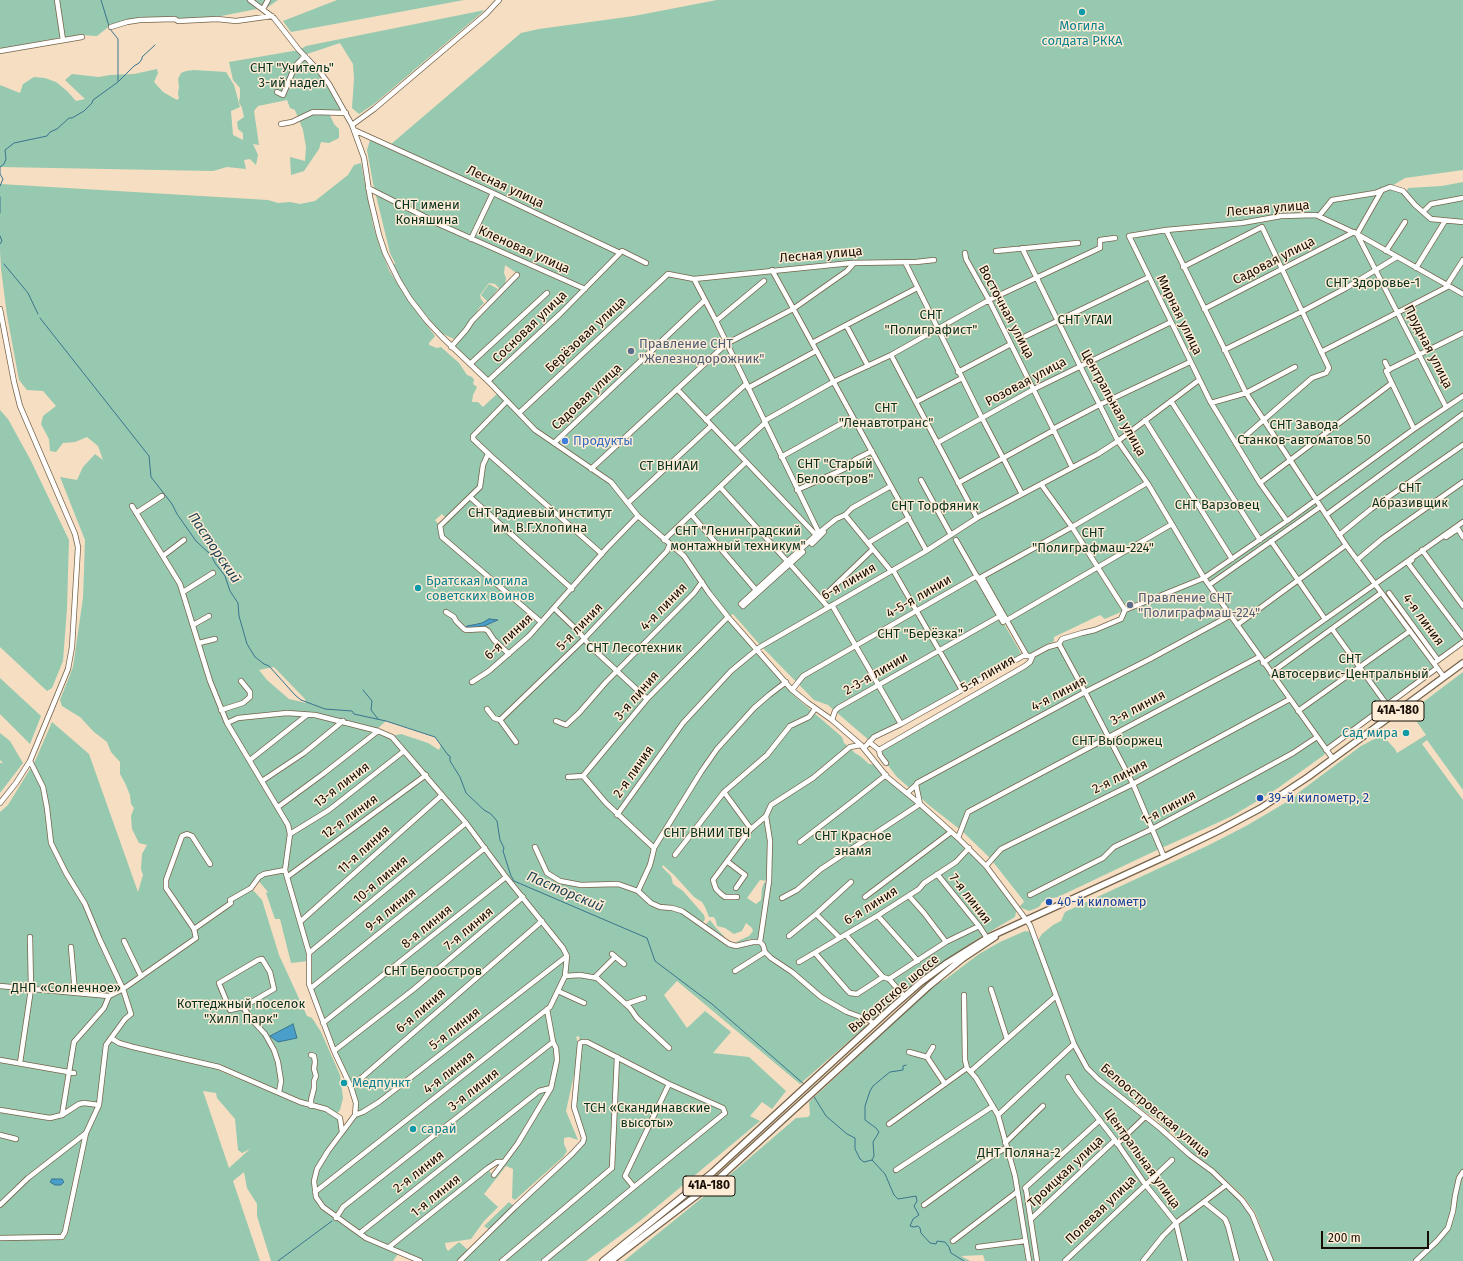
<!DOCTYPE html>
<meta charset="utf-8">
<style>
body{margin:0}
#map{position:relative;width:1463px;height:1261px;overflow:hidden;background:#f5dec2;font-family:"Fira Sans",sans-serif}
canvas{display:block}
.scale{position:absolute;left:1321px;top:1231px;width:108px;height:18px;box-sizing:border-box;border:2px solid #160e05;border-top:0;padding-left:5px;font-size:12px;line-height:14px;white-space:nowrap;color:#160e05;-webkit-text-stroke:3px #feecd6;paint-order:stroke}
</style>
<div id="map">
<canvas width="1463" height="1261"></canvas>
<div class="scale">200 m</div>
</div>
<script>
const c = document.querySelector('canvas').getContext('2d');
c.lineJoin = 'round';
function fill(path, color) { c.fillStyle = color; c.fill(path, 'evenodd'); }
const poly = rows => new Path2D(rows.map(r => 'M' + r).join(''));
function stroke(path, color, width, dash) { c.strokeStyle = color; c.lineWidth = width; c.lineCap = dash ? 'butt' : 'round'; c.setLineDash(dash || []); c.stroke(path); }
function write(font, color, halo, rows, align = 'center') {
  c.font = font + ' "Fira Sans",sans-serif'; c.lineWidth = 3; c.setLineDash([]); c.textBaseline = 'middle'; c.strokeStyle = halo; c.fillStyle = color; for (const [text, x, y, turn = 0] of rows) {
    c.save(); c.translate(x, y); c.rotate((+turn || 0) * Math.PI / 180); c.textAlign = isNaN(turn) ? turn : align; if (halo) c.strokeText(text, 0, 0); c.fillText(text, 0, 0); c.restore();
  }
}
fill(poly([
 [0,0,278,0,265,9,262,8,216,17,118,23,107,28,97,36,81,35,58,38,0,49],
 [337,0,464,0,291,32,283,21],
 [717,0,1463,0,1463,170,1405,178,1387,189,1406,193,1408,188,1442,186,1463,182,1463,642,1434,663,1437,667,1326,752,1324,755,1278,788,1259,800,1232,816,1206,828,1157,850,1058,897,1052,898,1042,902,1040,906,1037,908,1029,911,1022,908,1020,906,1024,902,1023,900,990,858,962,831,930,806,897,777,880,755,879,750,1030,662,1031,657,1061,640,1121,619,1123,611,1105,619,1100,615,1054,637,1054,641,1027,655,978,579,1022,655,870,741,828,705,814,700,761,646,733,614,728,617,789,686,791,693,842,737,844,743,855,753,860,756,869,764,878,765,887,777,968,848,1017,907,1015,917,979,938,936,967,905,991,875,1019,866,1017,864,1020,866,1025,865,1027,800,1084,677,981,664,995,687,1028,705,1011,731,1032,713,1053,749,1057,786,1091,772,1109,762,1102,750,1116,760,1121,641,1220,586,1261,420,1261,400,1251,393,1261,271,1261,257,1216,257,1204,247,1188,244,1172,233,1181,260,1261,0,1261,0,812,8,805,35,761,52,722,89,754,138,892,143,875,141,869,142,854,147,845,139,843,132,829,131,816,134,808,131,804,130,795,125,783,120,774,120,762,111,752,107,742,94,732,80,717,62,706,60,700,73,667,83,598,85,540,60,477,77,480,83,467,95,454,103,460,98,446,87,437,75,442,63,443,56,452,50,451,49,439,41,424,43,416,56,406,43,391,27,390,19,380,7,315,1,269,0,250,0,184,268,200,278,203,290,202,300,204,315,201,348,175,354,165,361,163,373,225,380,248,389,270,407,299,435,336,429,343,429,345,437,348,441,347,459,363,467,375,472,377,474,380,473,384,477,387,473,395,472,402,478,402,483,407,499,392,452,346,518,274,505,265,504,273,506,278,505,286,498,291,499,288,495,284,489,283,480,295,481,299,484,303,480,307,465,329,456,340,441,333,412,298,393,267,395,263,390,253,373,183,367,150,371,137,390,145,521,33,539,29,634,16],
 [442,514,447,519,440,526,435,520],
 [497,621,484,626,471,629,466,627,473,624],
 [274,667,305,699,306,703,289,699,267,680,259,670],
 [386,721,435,737,441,745,439,750,428,743,401,734,391,736,376,730],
 [663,865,675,876,694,897,702,902,705,907,709,917,714,917,716,921,717,926,725,928,734,934,742,931,746,923,752,928,753,931,749,936,736,942,740,943,750,939,759,940,731,945,702,924,705,919,704,915,683,891,673,884,671,876,662,867],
 [257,879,268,892,266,893,275,919,280,919,291,963,309,961,309,984,356,1103,351,1120,342,1129,339,1117,322,1109,310,1107,299,1104,266,1088,234,1077,214,1068,168,1057,134,1045,241,1074,314,1105,330,1109,337,1113,340,1110,343,1098,340,1075,321,1032,312,1018,307,1016,279,955,262,900,251,888],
 [760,880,767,881,764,883,762,888,761,900,756,904,747,898],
 [579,1036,580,1043,574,1107,583,1142,515,1207,509,1202,484,1226,490,1230,469,1251,459,1242,448,1251,446,1248,445,1243,471,1239,484,1221,498,1207,484,1194,506,1166,513,1169,512,1198,515,1200,563,1157,567,1151,564,1144,564,1138,569,1137,578,1140,566,1111,577,1061,578,1043,576,1037],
 [203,1091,216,1093,217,1098,235,1119,238,1150,242,1153,250,1149,229,1168],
 [497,1162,502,1165,493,1176,488,1169],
 [485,10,374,104,359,114,352,108,354,79,353,64,340,43,304,55,321,73,345,112,329,113,334,124,339,129,339,138,329,143,321,142,319,149,304,171,291,175,290,157,305,161,306,147,303,130,295,110,290,108,287,100,258,106,254,111,259,145,253,144,258,155,256,165,250,159,244,160,246,169,227,167,213,171,0,167,0,85,20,93,23,84,34,77,45,78,56,82,67,91,76,101,85,99,65,80,72,74,99,77,110,75,134,74,157,69,158,73,154,82,163,92,177,100,179,98,178,94,179,86,178,79,181,73,186,71,194,70,226,72,234,85,240,107,231,111,233,135,243,140,243,133,238,129,237,122,244,117,242,108,239,102,240,96,240,88,233,80,229,62,299,50,306,46],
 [489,284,498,289,488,302,481,295],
 [0,410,8,419,30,459,69,540,67,608,63,661,52,688,47,691,0,647],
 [1463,672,1463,790,1427,740,1422,744,1463,800,1463,1261,1274,1261,1255,1212,1244,1197,1214,1169,1185,1148,1177,1139,1172,1130,1169,1132,1154,1117,1148,1114,1121,1094,1119,1095,1212,1171,1252,1214,1271,1261,985,1261,983,1255,961,1256,970,1261,624,1261,718,1185,796,1118,808,1117,810,1115,809,1102,936,984,946,979,979,954,1000,942,1025,931,1031,932,1037,942,1042,934,1053,925,1061,921,1065,912,1207,846,1246,826,1295,797,1298,793,1361,746,1382,735,1395,749,1397,753,1426,735,1410,712],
 [0,678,41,716,30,744,0,714],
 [0,733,10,741,23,763,0,793,0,763,3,763,0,760],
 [710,920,717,929,724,936,726,940,705,925]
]), '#96c9af');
const water = poly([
 [489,619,498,620,484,626,471,629,465,628,467,626,482,623,489,619],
 [293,1024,297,1038,278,1042,270,1036,293,1024],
 [52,1179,62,1179,64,1182,61,1185,55,1185,50,1182,52,1179]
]);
fill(water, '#499fca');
stroke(water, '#3a748f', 1);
stroke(poly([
 [101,0,109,26],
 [119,81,134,66,139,63,142,59,142,57,155,45],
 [0,186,3,179,0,174,0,167,4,164,6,159,5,150,14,143,47,136,50,132,57,129,69,118,72,118,84,111,92,103,93,100,118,82,118,39,110,29],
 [0,197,0,213],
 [0,236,2,241,0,244],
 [4,264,28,293,38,314],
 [40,318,149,456,151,477,172,504,177,514,196,541,211,555,215,563,225,576,230,591,238,603,239,616,247,644,255,657,264,664,269,666,295,695,301,700,325,709,352,711,354,714,386,721,435,737,448,755,450,756,450,761,460,777,466,793,484,810,491,814,497,821,500,840,504,848,503,851,511,876,514,881,647,938,655,961,712,1004,805,1085],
 [363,690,372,701,371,710,378,719],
 [813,1095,826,1116,847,1134,855,1138,855,1149,860,1159,864,1162,872,1160,885,1174,894,1195,898,1199,916,1196,917,1201,914,1206,919,1215,913,1219,910,1226,914,1227,918,1226,920,1228,921,1233,930,1243,936,1244,937,1241,945,1242,949,1247,951,1253,964,1261],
 [872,1160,874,1156,873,1142,879,1132,876,1128,865,1120,865,1106,870,1091,873,1086,885,1076,890,1072,903,1070,903,1066,906,1065],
 [278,1261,332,1221]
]), '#3a748f', 1);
const minor = poly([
 [57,0,63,40],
 [250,0,274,18,299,50,320,72,329,84,352,125,364,158,370,197,379,235,385,253,399,281,410,299,427,321,442,337,488,381,535,430,611,482,638,516,684,556,709,593,728,617,792,690,808,703,832,720,861,745,887,777,920,804,958,838,986,866,1030,925,1074,1044,1087,1068,1098,1079,1161,1129,1190,1155,1212,1171,1242,1200,1252,1214,1271,1261],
 [263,9,268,0],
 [111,27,127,22,140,20,175,19,178,21,217,19,236,21,272,16],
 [0,51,82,37],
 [277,92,283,95,295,66,305,56],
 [281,124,292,122,313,112,346,113],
 [352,125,374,109,486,14,499,0],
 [354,130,491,192,620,253,622,251,646,263],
 [368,188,441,225,585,289],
 [1382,190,1357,234,1446,407],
 [1423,212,1431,204,1463,198],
 [1319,216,1332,200,1375,193,1390,187,1403,191,1415,205,1431,219,1463,222],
 [1166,230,1246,393,1346,545,1444,677],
 [471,239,493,193],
 [1022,248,1080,366,1118,441,1148,484,1204,578,1333,759],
 [996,251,1078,243],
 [1386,251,1405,222],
 [965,253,966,259,989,300,1072,467],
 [905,262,982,418,1022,494],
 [1183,267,1262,227,1329,368,1326,373,1312,378,1236,444],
 [1416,268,1445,221],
 [772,270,926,550],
 [694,279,716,321,819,533],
 [1447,285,1463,260],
 [0,309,14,382,20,406,75,534,78,547,72,647,68,669,30,761,16,783,0,803],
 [1204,309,1354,232],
 [716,321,764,281],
 [846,325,868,366],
 [1463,333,1386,371,1414,429,1463,396],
 [1026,336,1149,277],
 [812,343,917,288],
 [451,347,466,330,472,321,517,275],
 [1224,350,1301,312,1346,288,1397,257],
 [1321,352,1449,286],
 [891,355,977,518],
 [1385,362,1389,370],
 [470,364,547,293],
 [958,372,1011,344],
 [488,381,560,314,620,253],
 [748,388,816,351],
 [677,389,816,535],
 [507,401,473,436,473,439,492,457,602,554],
 [1171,401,1260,540],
 [916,402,962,378],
 [1211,403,1246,393,1295,367],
 [519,413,668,274,694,279,851,263,916,262,934,260],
 [706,420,746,384],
 [1145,420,1232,559],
 [764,421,833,382,891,355,989,300,1100,248,1100,240,1115,238],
 [1053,429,1099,405,1190,362],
 [1414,429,1287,521,1260,483,1210,401,1129,236,1166,230,1242,223,1281,216,1316,215,1357,234,1463,294],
 [554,443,705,300],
 [937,443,1034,389,1171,322],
 [735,450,765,423],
 [488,454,483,465,480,487,440,526,442,537,541,622],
 [781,457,853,417],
 [591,469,726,344,793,309,847,271,854,263],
 [921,480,951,535],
 [958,483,1054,430],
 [1260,483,1392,383],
 [1041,484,1072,527,1125,610],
 [720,487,787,561],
 [797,490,844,469,856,459,872,451],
 [470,497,572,589],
 [628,503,711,426],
 [132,506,180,584,210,681,227,723,288,825,290,834,285,870],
 [136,513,162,496],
 [691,514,756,590],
 [845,515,891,571],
 [1326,515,1463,414],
 [1339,535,1371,509,1463,445],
 [1446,537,1458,529,1463,537],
 [664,540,746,462],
 [956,540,1003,622],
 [1271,541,1325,619],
 [868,543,909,518],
 [812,544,824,532],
 [1422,550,1463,606],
 [163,556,184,540],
 [1357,560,1382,539,1463,482],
 [1412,560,1408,563,1463,636],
 [790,564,828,607],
 [893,570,962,690],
 [982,577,1027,656],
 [978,579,1072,527,1147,483],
 [1209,585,1320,507],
 [183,592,213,573],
 [1389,593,1438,660],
 [821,599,873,549],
 [741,604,816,535,836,519,845,515,852,508,891,486],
 [832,605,901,724],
 [743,606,803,552],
 [554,608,579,632,589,645,647,699],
 [1125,610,1204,578,1284,523],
 [446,612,454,617,456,621,464,629,466,630,485,629,488,631,494,640,509,654],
 [1007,620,1172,524],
 [193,625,209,616],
 [1237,625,1346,545],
 [1332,629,1387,705],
 [199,643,215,639],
 [1059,644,1085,692,1133,784,1164,857],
 [1437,661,1463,642],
 [1263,663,1463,522],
 [1271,673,1381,593],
 [472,682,489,671,529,636,606,549,638,516],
 [792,690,803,676,977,576],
 [487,709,494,718,500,720,516,742],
 [221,710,243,703,250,697,250,692,241,681],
 [1298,711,1410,631],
 [500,720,583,640,667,551,670,544],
 [832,720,835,711,838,708,1000,616],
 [556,721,566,725,579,713,606,682,694,593,702,582],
 [227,723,238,718,287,713,315,715,378,731,392,737,466,823,506,877,563,948,567,956,565,976,550,1007,315,1192],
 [869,742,879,750,880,755,886,763],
 [864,748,874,737,901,724,1023,656,1032,656],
 [879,750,1025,666,1030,662,1033,655,1048,647,1059,644,1062,639,1082,633,1095,630,1121,619,1125,610],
 [1326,750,1437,668],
 [250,760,307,715],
 [583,776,647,699,728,617],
 [583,776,606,803,654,848],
 [568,777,583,776],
 [262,781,304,753,343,721],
 [724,792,751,829],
 [907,793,916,785],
 [278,807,323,774,378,731],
 [617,815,683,723,731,671,760,647,926,551,977,518,1098,454,1118,441,1199,380],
 [290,834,329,810,404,751],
 [958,838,968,812,1259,657],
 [800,842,853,801,886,775],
 [535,847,547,873,560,881,581,885,618,884,638,891,651,903,660,907,672,908,682,911,729,944,736,946,753,942,760,942,763,945,765,952,771,958,792,972,821,997,847,1012,869,1020,874,1024],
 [675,855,724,792,767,755,790,726,809,717,815,709],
 [728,862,745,875,736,888],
 [986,866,1001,849,1133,784,1290,699],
 [937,874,979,926,987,938],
 [287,877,426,775],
 [638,891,650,865,653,853,654,848,701,772,717,749,754,708,769,695,786,682],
 [1030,895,1103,858,1114,847,1152,829,1251,776,1293,753,1317,737],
 [909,896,924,913,946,942],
 [737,897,725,897,721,894,716,889,713,880,751,829,766,816,771,805,813,778,850,747,861,745],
 [865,897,951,832],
 [782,898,797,890,821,869,920,804,916,785,917,783,1085,692,1150,659,1231,615],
 [816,914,840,938],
 [878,916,918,961],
 [301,921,442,795],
 [194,929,166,888,166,880,182,836,187,834,192,836,210,864],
 [846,935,883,977],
 [789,936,816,914,851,882],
 [124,941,141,976],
 [760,942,769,881,770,841,766,816],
 [71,947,75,993],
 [309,953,466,823],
 [815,953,847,990,850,993,857,994,883,977,889,979,946,942,979,926],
 [612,954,624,964],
 [262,959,270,972,274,989,243,1007,230,1010,219,983,258,960,262,959],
 [799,962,877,916,919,889,924,883,956,862,969,848],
 [735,971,765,952],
 [565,976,580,975,597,978,630,1008,637,1018,669,1048],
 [595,977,615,957],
 [889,979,904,996],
 [0,986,109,996,123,989,196,938,194,929,231,903,230,900,251,888,259,877,264,874,285,870,309,953,309,984,334,1051,351,1087,356,1103,355,1115,328,1151,317,1169,314,1181,316,1197,323,1207,366,1238,420,1261],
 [311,988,485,848],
 [991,989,1007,1039],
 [558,991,584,1003],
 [964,995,965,1060,967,1068],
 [626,1004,644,998],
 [243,1007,252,1020,265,1034,274,1050,278,1062,281,1081,279,1092],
 [323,1023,506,877],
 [111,1038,119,1043,133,1047,219,1067,300,1102,326,1109,340,1118,342,1132],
 [334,1051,414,989,523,897],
 [909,1052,927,1057,945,1084],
 [927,1057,933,1047],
 [0,1060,74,1073],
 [20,1063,31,989,30,937],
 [967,1068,976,1078,998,1115,1015,1176,1029,1261],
 [971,1071,1056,996],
 [1068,1077,1077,1091,1115,1140,1145,1184,1176,1223,1185,1261],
 [351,1087,542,921],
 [311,1106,311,1100,314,1088,314,1081,316,1076,314,1069,315,1062,314,1056,311,1055],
 [0,1110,50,1118,62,1115,79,1104,84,1103,99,1105,106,1045,125,1019,131,1014,123,989,100,940,85,904,66,873,51,843,47,808,43,787,30,761],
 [62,1115,74,1042,104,1008,109,996],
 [355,1115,363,1112,379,1102,567,956],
 [998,1115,1074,1044],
 [889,1124,967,1068],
 [0,1135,16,1139],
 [1005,1143,1043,1106],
 [1117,1144,1145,1117],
 [896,1170,993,1106],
 [494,1175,504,1162],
 [634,1187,625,1176,669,1084],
 [1025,1188,1100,1120],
 [1026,1189,1037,1261],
 [1204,1202,1225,1219,1228,1226,1237,1261],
 [0,1205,28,1178,86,1133,99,1105],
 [924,1205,993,1155,1006,1148],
 [336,1218,343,1207,553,1042],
 [1031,1219,1115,1140],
 [360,1233,539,1091,551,1088],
 [0,1238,62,1237,65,1232,86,1133],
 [953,1241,1017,1192],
 [389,1247,488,1168,497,1162,504,1162,518,1143,551,1088,557,1060,556,1048,553,1042,547,1009],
 [978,1247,1025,1241],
 [460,1261,515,1207,572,1154,583,1142,584,1138,574,1107,580,1043,582,1042,587,1042,669,1084,723,1108,725,1113,634,1187,544,1261],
 [502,1261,612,1168,617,1057],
 [1065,1261,1172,1160],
 [1143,1261,1163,1236,1176,1223,1226,1185],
 [1416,1261,1437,1241,1448,1228,1453,1211,1455,1196,1459,1178,1463,1172]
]);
const major = poly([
 [603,1261,713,1172,889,1010,921,982,947,963,987,938,1164,857,1218,831,1261,808,1308,777,1463,663],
 [611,1261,718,1179,929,986,962,959,995,937]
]);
stroke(minor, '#76634a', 6);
stroke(major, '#76634a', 8);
stroke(minor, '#fff', 4.5);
stroke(major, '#fff', 5.5);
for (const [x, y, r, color] of [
 [1082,12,4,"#0f9aa8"],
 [631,351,4,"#5c6f8a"],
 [565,441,4,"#3f7fe0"],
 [418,588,4,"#0f9aa8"],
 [1130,605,4,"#5c6f8a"],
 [1406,733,4,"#0f9aa8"],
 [1260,798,4,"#1a4fb4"],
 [1049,902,4,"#1a4fb4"],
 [344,1083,4,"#0f9aa8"],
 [413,1129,4,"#0f9aa8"]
]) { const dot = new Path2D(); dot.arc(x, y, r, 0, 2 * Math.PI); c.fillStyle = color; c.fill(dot); stroke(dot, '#feecd6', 1.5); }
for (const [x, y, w] of [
 [1398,711,52],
 [709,1186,52]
]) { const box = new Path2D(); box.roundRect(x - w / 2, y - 10, w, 20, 3); c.fillStyle = '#feecd6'; c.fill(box); stroke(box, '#160e05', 1); }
write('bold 12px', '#160e05', null, [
 ["41А-180",1398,711],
 ["41А-180",709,1186]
]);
write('13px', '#0d838f', '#feecd6', [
 ["Могила",1082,26,"center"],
 ["солдата РККА",1082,41,"center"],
 ["Братская могила",426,581],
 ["советских воинов",426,596],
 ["Сад мира",1398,733,"right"],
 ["Медпункт",352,1083],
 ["сарай",421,1129]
], 'left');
write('13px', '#0a3221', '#feecd6', [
 ["СНТ \"Учитель\"",292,68],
 ["3-ий надел",292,83],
 ["СНТ имени",427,205],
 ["Коняшина",427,220],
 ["СНТ Здоровье-1",1373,283],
 ["СНТ",931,315],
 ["\"Полиграфист\"",931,330],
 ["СНТ УГАИ",1085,320],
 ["СНТ",886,408],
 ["\"Ленавтотранс\"",886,423],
 ["СНТ Завода",1304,425],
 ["Станков-автоматов 50",1304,440],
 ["СНТ \"Старый",835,464],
 ["Белоостров\"",835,479],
 ["СТ ВНИАИ",669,466],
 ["СНТ",1410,488],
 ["Абразивщик",1410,503],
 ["СНТ Варзовец",1217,505],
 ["СНТ Торфяник",935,506],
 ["СНТ Радиевый институт",540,513],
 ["им. В.Г.Хлопина",540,528],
 ["СНТ \"Ленинградский",738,531],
 ["монтажный техникум\"",738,546],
 ["СНТ",1093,533],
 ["\"Полиграфмаш-224\"",1093,548],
 ["СНТ \"Берёзка\"",920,634],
 ["СНТ Лесотехник",634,648],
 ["СНТ",1350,659],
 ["Автосервис-Центральный",1350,674],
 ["СНТ Выборжец",1117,741],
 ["СНТ ВНИИ ТВЧ",707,833],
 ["СНТ Красное",853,836],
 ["знамя",853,851],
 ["СНТ Белоостров",433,971],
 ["ДНП «Солнечное»",66,988],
 ["Коттеджный поселок",241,1004],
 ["\"Хилл Парк\"",241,1019],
 ["ТСН «Скандинавские",647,1108],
 ["высоты»",647,1123],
 ["ДНТ Поляна-2",1019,1153]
]);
write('13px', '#160e05', '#feecd6', [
 ["Лесная улица",505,187,25],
 ["Лесная улица",1268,209,-5],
 ["Кленовая улица",524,250,24],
 ["Лесная улица",821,255,-5],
 ["Садовая улица",1274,261,-27],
 ["Восточная улица",1006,312,62],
 ["Мирная улица",1179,315,64],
 ["Сосновая улица",530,327,-44],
 ["Берёзовая улица",586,335,-43],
 ["Прудная улица",1428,347,63],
 ["Розовая улица",1026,382,-28],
 ["Садовая улица",587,397,-43],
 ["Центральная улица",1113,403,61],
 ["6-я линия",849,582,-30],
 ["4-5-я линии",919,597,-30],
 ["4-я линия",664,607,-46],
 ["4-я линия",1423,620,54],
 ["5-я линия",580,627,-46],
 ["6-я линия",509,637,-43],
 ["2-3-я линии",876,674,-30],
 ["5-я линия",988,674,-30],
 ["4-я линия",1059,694,-28],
 ["3-я линия",637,696,-49],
 ["3-я линия",1138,708,-28],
 ["2-я линия",634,772,-55],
 ["2-я линия",1120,777,-27],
 ["13-я линия",342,785,-37],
 ["1-я линия",1169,808,-28],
 ["12-я линия",350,817,-36],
 ["11-я линия",364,850,-42],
 ["10-я линия",381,880,-40],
 ["7-я линия",970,899,52],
 ["6-я линия",871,906,-32],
 ["9-я линия",391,910,-39],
 ["8-я линия",427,927,-39],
 ["7-я линия",469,929,-40],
 ["Выборгское шоссе",894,994,-40],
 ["6-я линия",421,1011,-41],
 ["5-я линия",455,1029,-38],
 ["4-я линия",449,1073,-38],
 ["3-я линия",474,1090,-38],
 ["Белоостровская улица",1155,1111,40],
 ["Центральная улица",1142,1159,54],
 ["2-я линия",419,1172,-38],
 ["Троицкая улица",1066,1172,-43],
 ["1-я линия",436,1196,-39],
 ["Полевая улица",1101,1210,-44]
]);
write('13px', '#4e5e75', '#feecd6', [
 ["Правление СНТ",639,344],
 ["\"Железнодорожник\"",639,359],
 ["Правление СНТ",1138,598],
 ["\"Полиграфмаш-224\"",1138,613]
], 'left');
write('13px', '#366cbe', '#feecd6', [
 ["Продукты",573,441]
], 'left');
write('13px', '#164399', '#feecd6', [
 ["39-й километр, 2",1268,798],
 ["40-й километр",1057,902]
], 'left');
write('italic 14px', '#193f52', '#feecd6', [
 ["Пасторский",214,548,56],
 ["Пасторский",565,892,23]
]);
</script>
